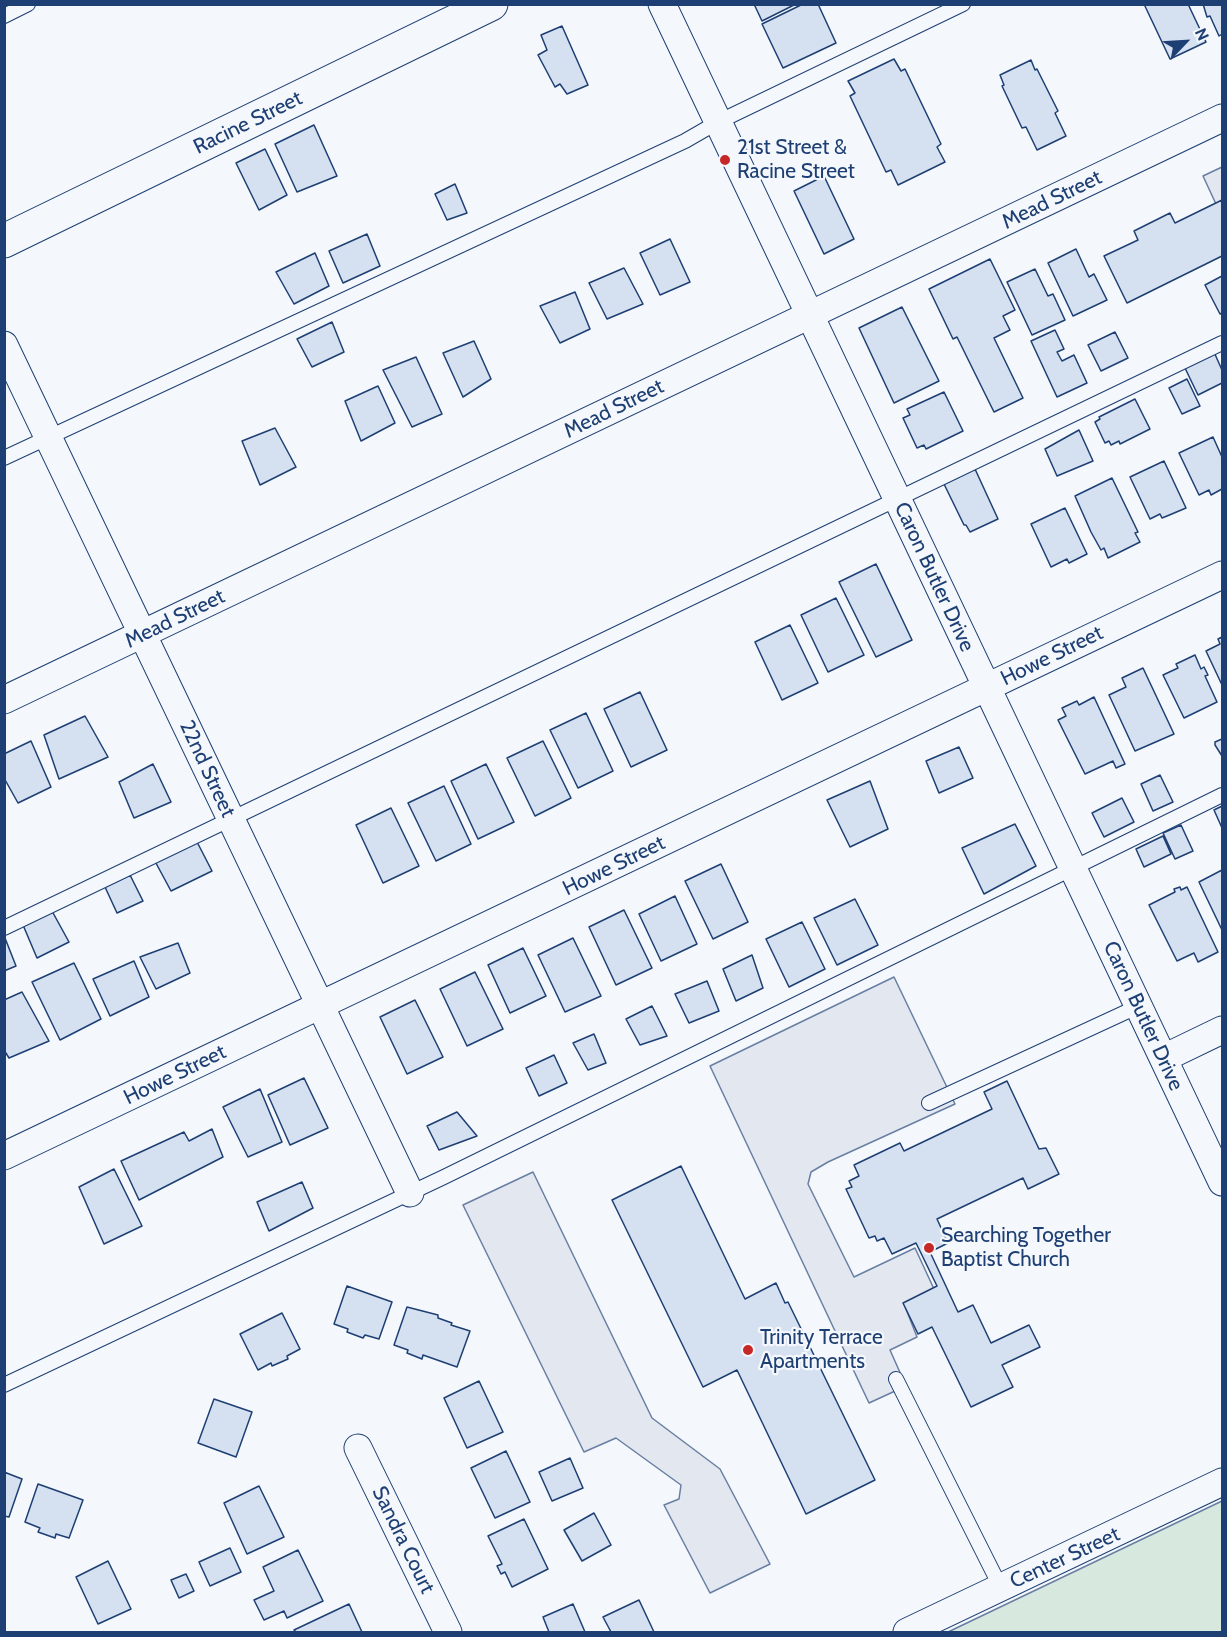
<!DOCTYPE html>
<style>
body{margin:0}
#map{position:relative;width:1227px;height:1637px;overflow:hidden;background:#f4f7fb;font-family:Cabin,sans-serif}
canvas{display:block}
.frame{position:absolute;inset:0;border:6px solid #1d3f73;pointer-events:none}
.north{position:absolute;left:1155px;top:12px;width:60px;height:60px;-webkit-text-stroke:4px #f4f7fb;paint-order:stroke;rotate:65deg;font-size:16px;font-weight:700;line-height:24px;text-align:center;color:#1d3f73}
.north::after{content:'';display:block;margin:auto;width:21px;height:27px;background:#1d3f73;clip-path:polygon(50% 0,100% 100%,50% 72%,0 100%)}
</style>
<div id="map">
<canvas width="1227" height="1637"></canvas>
<div class="frame"></div>
<div class="north">N</div>
</div>
<script>
const c = document.querySelector('canvas').getContext('2d');
c.lineJoin = 'round';
function fill(path, color) { c.fillStyle = color; c.fill(path, 'evenodd'); }
const poly = rows => new Path2D(rows.map(r => 'M' + r).join(''));
function stroke(path, color, width, dash) { c.strokeStyle = color; c.lineWidth = width; c.lineCap = dash ? 'butt' : 'round'; c.setLineDash(dash || []); c.stroke(path); }
function write(font, color, halo, rows, align = 'center') {
  c.font = font + ' Cabin,sans-serif'; c.lineWidth = 4.5; c.setLineDash([]); c.textBaseline = 'middle'; c.strokeStyle = halo; c.fillStyle = color; for (const [text, x, y, turn = 0] of rows) {
    c.save(); c.translate(x, y); c.rotate((+turn || 0) * Math.PI / 180); c.textAlign = isNaN(turn) ? turn : align; if (halo) c.strokeText(text, 0, 0); c.fillText(text, 0, 0); c.restore();
  }
}
const green = poly([
 [1222,1501,1222,1632,948,1632,1222,1501]
]);
fill(green, '#d7e8df');
stroke(green, '#687fa3', 1.5);
const parking = poly([
 [1222,167,1222,217,1203,176,1222,167],
 [894,977,955,1104,828,1162,811,1172,808,1184,854,1277,915,1248,934,1289,904,1304,917,1337,890,1350,906,1386,869,1403,710,1066,894,977],
 [533,1172,652,1418,720,1469,770,1564,710,1593,664,1505,679,1499,681,1485,616,1438,584,1452,463,1205,533,1172]
]);
fill(parking, '#e3e8f0');
stroke(parking, '#687fa3', 1.5);
const building = poly([
 [754,4,796,4,762,21,754,4],
 [803,4,818,4,836,43,783,68,762,24,803,4],
 [1144,4,1188,4,1206,42,1170,59,1144,4],
 [1203,4,1222,4,1222,34,1219,36,1210,16,1207,17,1203,4],
 [562,26,588,85,567,94,560,84,555,87,538,55,547,50,541,35,562,26],
 [894,59,901,71,905,69,941,144,937,147,945,162,898,185,891,170,886,172,850,96,855,93,848,81,894,59],
 [1031,60,1035,70,1037,69,1058,111,1055,113,1066,136,1037,150,1026,127,1022,128,1002,86,1004,85,1000,75,1031,60],
 [314,125,337,176,297,192,275,144,314,125],
 [265,149,287,195,259,210,236,163,265,149],
 [824,176,854,239,824,254,794,191,824,176],
 [455,184,467,213,447,220,435,194,455,184],
 [1222,200,1222,256,1127,303,1104,256,1138,240,1134,231,1170,213,1175,223,1222,200],
 [367,234,380,266,343,283,329,251,367,234],
 [670,239,690,282,660,295,640,253,670,239],
 [1076,249,1089,277,1094,274,1107,300,1073,316,1048,263,1076,249],
 [315,253,329,286,294,304,276,272,315,253],
 [990,259,1015,310,1003,316,1010,330,994,338,1023,398,994,412,957,337,953,339,929,289,990,259],
 [624,268,643,304,607,319,589,283,624,268],
 [1035,269,1048,296,1053,294,1065,320,1032,335,1007,282,1035,269],
 [1222,276,1222,313,1220,314,1205,285,1222,276],
 [575,292,590,329,560,343,540,306,575,292],
 [902,307,939,381,894,403,859,328,902,307],
 [332,322,344,352,312,367,297,339,332,322],
 [1055,330,1064,349,1057,352,1062,361,1074,355,1087,383,1057,397,1031,341,1055,330],
 [1115,332,1128,358,1101,371,1088,345,1115,332],
 [474,341,491,379,463,397,443,353,474,341],
 [1214,352,1222,370,1222,383,1198,395,1184,366,1214,352],
 [416,357,442,414,412,427,383,370,416,357],
 [1187,379,1200,406,1182,414,1169,388,1187,379],
 [378,386,395,423,361,441,345,401,378,386],
 [944,392,963,431,926,449,924,445,917,448,903,418,910,415,907,409,944,392],
 [1135,399,1150,429,1120,444,1119,441,1111,445,1109,441,1105,443,1095,422,1100,419,1099,417,1135,399],
 [275,428,296,467,260,485,242,441,275,428],
 [1079,430,1093,461,1057,476,1045,449,1079,430],
 [1213,437,1222,457,1222,489,1211,495,1209,490,1199,495,1179,453,1213,437],
 [1164,461,1186,508,1167,516,1162,518,1160,514,1150,519,1130,477,1164,461],
 [975,469,998,519,970,532,966,525,964,525,944,484,975,469],
 [1112,478,1138,532,1135,533,1140,542,1108,558,1104,548,1101,550,1091,532,1075,496,1112,478],
 [1065,508,1087,554,1069,563,1067,559,1051,567,1031,524,1065,508],
 [876,564,912,640,876,657,839,582,876,564],
 [836,598,864,655,828,672,801,615,836,598],
 [790,625,818,683,782,700,755,642,790,625],
 [1222,637,1222,685,1206,651,1220,644,1218,639,1222,637],
 [1195,655,1201,669,1204,667,1208,675,1205,676,1217,702,1184,718,1163,675,1178,668,1176,664,1195,655],
 [1143,668,1174,734,1135,751,1109,695,1126,687,1122,678,1143,668],
 [640,692,667,750,631,767,604,709,640,692],
 [1094,697,1125,764,1116,768,1113,761,1085,774,1058,720,1066,716,1062,708,1077,701,1079,705,1094,697],
 [586,713,613,771,578,788,550,730,586,713],
 [85,716,108,757,59,779,44,735,85,716],
 [1222,739,1222,756,1215,745,1215,742,1222,739],
 [31,741,51,787,18,803,4,778,4,754,31,741],
 [543,741,571,798,535,816,507,758,543,741],
 [959,747,973,778,939,793,926,761,959,747],
 [153,764,171,802,134,818,119,782,153,764],
 [486,764,514,822,478,839,451,781,486,764],
 [1160,775,1173,802,1153,811,1141,784,1160,775],
 [870,781,888,829,850,847,827,800,870,781],
 [444,786,471,844,436,861,408,803,444,786],
 [1122,798,1134,822,1104,837,1092,813,1122,798],
 [1222,806,1222,828,1214,810,1222,806],
 [391,808,419,866,383,883,356,825,391,808],
 [1015,824,1036,866,984,894,962,848,1015,824],
 [1181,825,1193,851,1175,859,1163,833,1181,825],
 [1163,836,1171,854,1144,867,1136,849,1163,836],
 [195,838,212,871,171,891,150,852,195,838],
 [721,864,748,922,713,939,685,881,721,864],
 [1222,870,1222,930,1199,882,1222,870],
 [130,875,143,901,117,913,105,887,130,875],
 [1180,887,1181,890,1187,887,1218,952,1198,962,1194,953,1177,961,1149,905,1175,892,1174,889,1180,887],
 [675,896,697,944,661,961,639,914,675,896],
 [855,899,878,945,837,965,814,918,855,899],
 [624,910,652,968,616,985,589,927,624,910],
 [52,911,69,942,37,958,23,925,52,911],
 [802,922,825,969,789,987,766,939,802,922],
 [5,938,16,966,4,971,4,938,5,938],
 [573,938,601,996,565,1012,538,955,573,938],
 [178,943,190,973,156,989,140,957,178,943],
 [523,948,546,996,510,1013,488,965,523,948],
 [752,955,763,988,736,1001,723,969,752,955],
 [134,961,149,997,110,1016,93,979,134,961],
 [74,963,101,1019,60,1040,32,982,74,963],
 [475,972,503,1029,467,1046,440,989,475,972],
 [707,981,719,1011,689,1023,675,994,707,981],
 [22,992,49,1041,9,1058,4,1050,4,1000,22,992],
 [415,1000,443,1057,407,1074,380,1017,415,1000],
 [652,1006,667,1036,640,1045,626,1019,652,1006],
 [594,1034,606,1063,588,1070,573,1043,594,1034],
 [554,1055,567,1083,539,1096,526,1068,554,1055],
 [304,1078,328,1128,290,1145,268,1095,304,1078],
 [1007,1081,1039,1149,1046,1148,1059,1174,1028,1189,1023,1178,937,1219,948,1243,930,1252,958,1312,973,1305,991,1343,1029,1325,1040,1347,1002,1365,1013,1387,971,1407,932,1327,918,1334,903,1303,937,1286,916,1243,892,1254,884,1238,877,1241,875,1236,869,1238,846,1189,852,1187,849,1181,859,1176,854,1165,900,1143,904,1151,992,1109,984,1092,1007,1081],
 [260,1089,282,1142,248,1157,223,1107,260,1089],
 [457,1112,477,1136,439,1150,427,1126,457,1112],
 [212,1129,223,1157,139,1200,121,1161,184,1132,189,1141,212,1129],
 [681,1166,745,1299,776,1283,785,1303,788,1302,875,1480,806,1514,737,1370,703,1387,612,1200,681,1166],
 [114,1169,142,1226,104,1244,79,1187,114,1169],
 [302,1182,313,1208,269,1231,257,1202,302,1182],
 [347,1286,392,1302,379,1339,365,1335,363,1338,347,1332,348,1329,334,1324,347,1286],
 [407,1307,438,1315,438,1318,452,1323,451,1325,470,1331,457,1367,423,1355,422,1359,407,1353,408,1350,394,1345,407,1307],
 [282,1313,300,1349,287,1356,288,1359,272,1366,271,1363,258,1370,240,1334,282,1313],
 [479,1381,503,1432,467,1448,444,1398,479,1381],
 [214,1399,252,1412,236,1457,198,1443,214,1399],
 [506,1451,530,1502,495,1518,471,1468,506,1451],
 [570,1458,583,1488,552,1501,539,1472,570,1458],
 [4,1472,22,1479,9,1517,4,1516,4,1472],
 [38,1484,83,1500,69,1538,56,1534,55,1538,38,1532,40,1528,25,1522,38,1484],
 [259,1486,284,1537,247,1554,224,1503,259,1486],
 [594,1513,611,1545,582,1561,564,1530,594,1513],
 [524,1519,548,1569,512,1587,505,1572,501,1574,497,1566,502,1564,488,1536,524,1519],
 [230,1548,241,1572,210,1586,199,1562,230,1548],
 [298,1550,323,1601,287,1618,284,1611,264,1620,254,1600,274,1591,263,1567,298,1550],
 [108,1561,131,1609,98,1624,76,1577,108,1561],
 [186,1574,194,1591,179,1598,171,1580,186,1574],
 [639,1600,654,1632,611,1632,603,1617,639,1600],
 [349,1604,362,1632,296,1632,294,1630,349,1604],
 [573,1604,585,1632,549,1632,543,1617,573,1604]
]);
fill(building, '#d5e0f0');
stroke(building, '#1d3f73', 1.5);
const service = poly([
 [4,16,28,4],
 [4,458,685,141,718,122,963,4],
 [4,928,1222,343],
 [929,1103,1139,1006],
 [896,1379,1001,1588],
 [4,1385,444,1177,1222,795]
]);
const minor = poly([
 [662,4,1222,1182],
 [4,345,410,1193],
 [4,700,1222,118],
 [1164,1058,1222,1030],
 [4,1156,1222,575],
 [358,1448,448,1632],
 [907,1632,1222,1482]
]);
const primary = poly([
 [4,241,491,4]
]);
stroke(service, '#1d3f73', 16);
stroke(minor, '#1d3f73', 29);
stroke(primary, '#1d3f73', 35);
stroke(service, '#f4f7fb', 14);
stroke(minor, '#f4f7fb', 27);
stroke(primary, '#f4f7fb', 33);
for (const [x, y, r, color] of [
 [725,160,6,"#c62828"],
 [929,1248,6,"#c62828"],
 [748,1350,6,"#c62828"]
]) { const dot = new Path2D(); dot.arc(x, y, r, 0, 2 * Math.PI); c.fillStyle = color; c.fill(dot); stroke(dot, '#f4f7fb', 2); }
write('21px', '#1d3f73', '#f4f7fb', [
 ["Racine Street",248,123,-26],
 ["Mead Street",1052,200,-26],
 ["Mead Street",614,409,-26],
 ["Caron Butler Drive",934,577,65],
 ["Mead Street",175,619,-26],
 ["Howe Street",1052,656,-26],
 ["22nd Street",207,769,65],
 ["Howe Street",614,866,-26],
 ["Caron Butler Drive",1143,1016,65],
 ["Howe Street",175,1075,-26],
 ["Sandra Court",403,1540,64],
 ["Center Street",1065,1558,-25]
]);
write('21px', '#1d3f73', '#f4f7fb', [
 ["21st Street &",737,148],
 ["Racine Street",737,172],
 ["Searching Together",941,1236],
 ["Baptist Church",941,1260],
 ["Trinity Terrace",760,1338],
 ["Apartments",760,1362]
], 'left');
</script>
